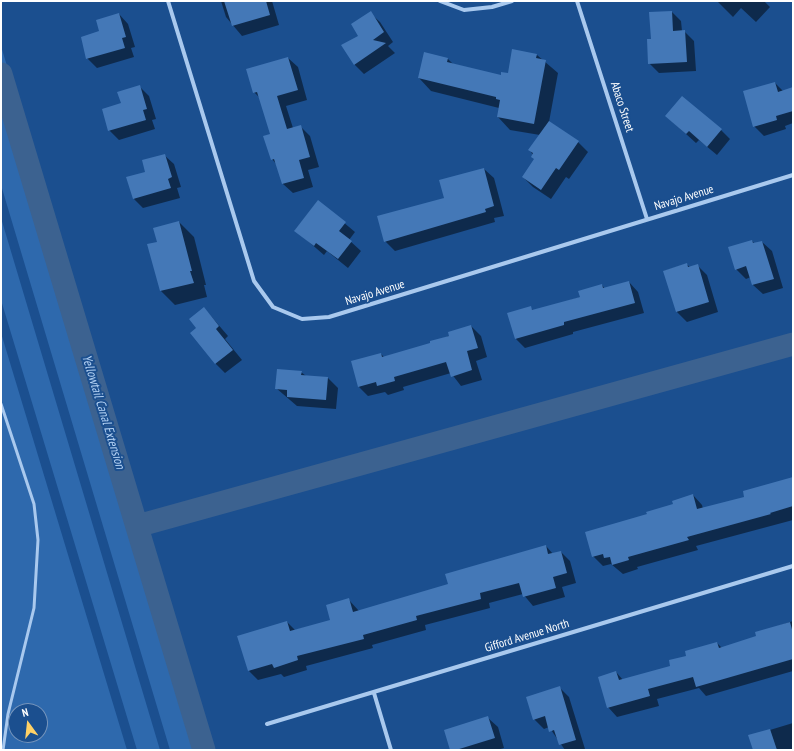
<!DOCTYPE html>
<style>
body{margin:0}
#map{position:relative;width:794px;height:751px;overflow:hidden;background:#1b4f8f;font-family:"PT Sans Narrow",sans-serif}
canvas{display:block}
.frame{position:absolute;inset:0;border:2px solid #fff;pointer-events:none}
.north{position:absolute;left:8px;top:703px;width:40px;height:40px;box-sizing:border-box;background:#1b4f8f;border:1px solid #7695bc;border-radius:50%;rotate:345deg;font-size:11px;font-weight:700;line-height:16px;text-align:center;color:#fff}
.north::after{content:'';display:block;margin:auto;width:14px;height:18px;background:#ffd166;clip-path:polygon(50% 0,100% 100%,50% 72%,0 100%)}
</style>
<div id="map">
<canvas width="794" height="751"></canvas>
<div class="frame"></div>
<div class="north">N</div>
</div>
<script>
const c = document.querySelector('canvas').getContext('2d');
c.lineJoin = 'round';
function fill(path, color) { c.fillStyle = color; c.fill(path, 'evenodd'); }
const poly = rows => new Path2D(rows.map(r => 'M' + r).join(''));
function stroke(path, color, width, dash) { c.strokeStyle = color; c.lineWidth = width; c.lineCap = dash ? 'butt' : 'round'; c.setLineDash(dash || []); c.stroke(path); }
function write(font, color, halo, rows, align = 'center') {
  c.font = font + ' "PT Sans Narrow",sans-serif'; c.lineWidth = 4; c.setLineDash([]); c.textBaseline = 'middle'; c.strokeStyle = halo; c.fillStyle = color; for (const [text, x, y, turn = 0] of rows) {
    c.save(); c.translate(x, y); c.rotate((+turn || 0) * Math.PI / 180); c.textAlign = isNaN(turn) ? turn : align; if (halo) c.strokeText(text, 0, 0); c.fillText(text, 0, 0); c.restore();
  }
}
fill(poly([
 [1,46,94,354,211,750,170,750,1,185],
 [1,218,160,750,137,750,1,300],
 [1,333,127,750,1,750],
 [16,711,40,711,40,735,16,735]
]), '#2e69ad');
fill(poly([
 [221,1,272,1,279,25,242,36,226,17],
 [717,1,764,1,770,7,756,22,741,8,733,17],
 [672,12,681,21,682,31,684,31,694,41,696,71,659,73,649,63,652,40],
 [370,13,380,22,393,42,388,46,395,53,364,74,354,64,359,36],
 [119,14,128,24,135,47,131,48,134,57,97,68,87,58,100,32],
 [425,53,448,59,453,64,501,76,509,74,537,55,558,73,549,122,578,142,588,152,569,179,566,177,551,199,533,187,523,177,535,159,530,150,540,135,510,130,498,117,499,108,431,91,419,78],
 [288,58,298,67,307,100,286,106,293,128,300,126,310,136,319,167,308,170,313,187,293,193,283,184,277,165,272,159,271,135,260,98,254,92],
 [775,83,783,91,793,88,793,123,785,126,786,129,764,136,754,126],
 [140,87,149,96,156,119,152,120,155,129,119,140,109,130,122,104],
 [666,116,721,130,730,139,717,155,699,140,696,143],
 [164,155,174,164,181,187,177,188,180,198,143,208,134,199,146,172],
 [484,169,494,178,504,216,494,218,495,222,395,251,385,241],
 [318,201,355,232,349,240,361,251,348,268,327,251,324,255,295,230],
 [179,222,194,237,206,285,204,285,207,297,175,305,161,291,158,243],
 [752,241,755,244,762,242,772,251,783,288,763,294,753,285,751,277,746,279,736,269],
 [686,264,690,267,697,265,707,275,718,312,687,322,677,312,664,271],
 [629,282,638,292,644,313,573,332,573,334,525,348,516,339,530,308,534,311,581,297,602,285,605,289],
 [204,308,228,336,225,339,242,360,225,373,215,363,197,329],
 [471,326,481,336,487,357,476,361,482,380,461,386,451,373,403,387,404,390,388,395,385,392,368,396,359,387,381,354,384,357,431,344],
 [301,372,306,376,328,378,338,388,336,409,297,406,276,388],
 [793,478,793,520,696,546,698,550,637,567,638,569,623,574,611,564,603,566,593,556,648,514,674,505,693,495,702,505,703,509,746,497],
 [546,546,553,554,561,552,570,561,576,583,562,587,565,597,533,606,523,594,489,603,490,608,425,625,426,630,372,645,373,648,306,666,307,670,284,677,281,674,258,680,249,671,287,622,295,630,331,621,349,600,359,611,449,585],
 [793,621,793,671,706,696,699,688,657,699,659,706,617,717,608,707,616,672,623,680,672,667,687,656,717,643,722,648,758,637,757,633],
 [560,688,569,697,585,749,565,750,549,727,544,729,534,719],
 [488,718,498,727,504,748,497,750,451,750],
 [793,723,793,750,754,750,750,736]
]), '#0007');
stroke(poly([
 [1,74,204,750],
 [137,526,793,344]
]), '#3c6290', 23);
fill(poly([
 [224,1,266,1,270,15,232,26],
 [371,11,384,32,373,40,386,43,354,65,341,45,358,36,351,24],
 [672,11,673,31,685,30,687,62,648,64,647,39,651,39,649,12],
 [119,13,126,37,122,38,125,48,86,59,81,37,99,31,96,20],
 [512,49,537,54,536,58,546,60,534,124,497,117,500,100,496,99,496,97,418,78,424,52,448,58,447,62,501,75,501,72,508,73],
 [288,57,298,90,277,96,287,129,301,125,310,157,299,160,304,178,282,184,274,159,271,160,263,136,270,134,257,92,253,93,246,69],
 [775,82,778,92,793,87,793,111,776,116,777,120,753,127,743,91],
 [140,85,147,109,143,110,146,120,108,131,102,109,121,103,117,92],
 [682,96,722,129,707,147,689,131,686,134,665,116],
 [549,121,579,141,559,170,556,168,541,190,522,177,534,159,531,157,533,153,528,150],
 [165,154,172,177,168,179,171,188,133,199,126,177,145,172,142,160],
 [484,168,494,206,485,209,486,212,384,242,377,216,444,198,439,180],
 [318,200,346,222,339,231,352,241,338,259,316,243,314,246,294,231],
 [179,221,192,271,190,271,194,283,160,291,147,244,157,242,153,228],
 [752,240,753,243,762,241,774,279,752,285,746,266,735,270,728,247],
 [687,263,688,267,698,264,709,302,676,312,663,271],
 [629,281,635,303,564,322,564,325,515,339,507,313,531,306,532,310,580,297,578,291,602,284,603,288],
 [204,307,219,326,216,329,233,350,215,364,190,333,196,328,189,319],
 [471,325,478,348,467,351,472,370,451,377,446,362,394,377,395,381,377,386,376,382,358,387,351,361,381,353,382,357,430,343,430,341,449,336,448,332],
 [277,369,302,371,301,375,328,377,326,400,287,397,287,390,275,389],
 [793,477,793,506,770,513,771,514,687,537,689,540,628,557,629,560,612,565,610,557,604,558,603,554,592,557,585,532,647,514,646,512,673,504,672,501,693,494,697,509,744,497,743,491],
 [546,545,548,554,561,551,567,573,553,577,556,588,523,597,519,583,480,593,481,599,416,616,417,620,363,635,364,639,297,656,298,660,274,668,272,664,248,671,237,636,287,621,290,631,330,620,326,605,349,598,353,612,448,584,445,574],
 [790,622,793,633,793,659,696,687,693,677,648,689,650,696,607,708,598,677,616,671,619,680,670,666,669,660,686,656,685,651,717,642,719,648,756,636,755,632],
 [560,686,576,740,559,745,554,730,549,732,545,716,533,720,526,697],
 [488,716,495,738,456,750,450,750,444,730],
 [770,729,777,750,753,750,748,735]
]), '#4478b7');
stroke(poly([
 [1,404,34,504,38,540,34,608,8,714,3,750]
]), '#a9c9ee', 3);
stroke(poly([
 [168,1,254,281,273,307,302,319,329,317,793,175],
 [440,1,464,10,492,7,512,1],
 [577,1,647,219],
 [374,693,391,750],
 [267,724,793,566]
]), '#a9c9ee', 4);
write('12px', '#fff', '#1b4f8f', [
 ["Abaco Street",622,107,72],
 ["Navajo Avenue",684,198,-17],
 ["Navajo Avenue",375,293,-17],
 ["Gifford Avenue North",527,636,-17]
]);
write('italic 13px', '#b5d3f5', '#1b4f8f', [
 ["Yellowtail Canal Extension",103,412,73]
]);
</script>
